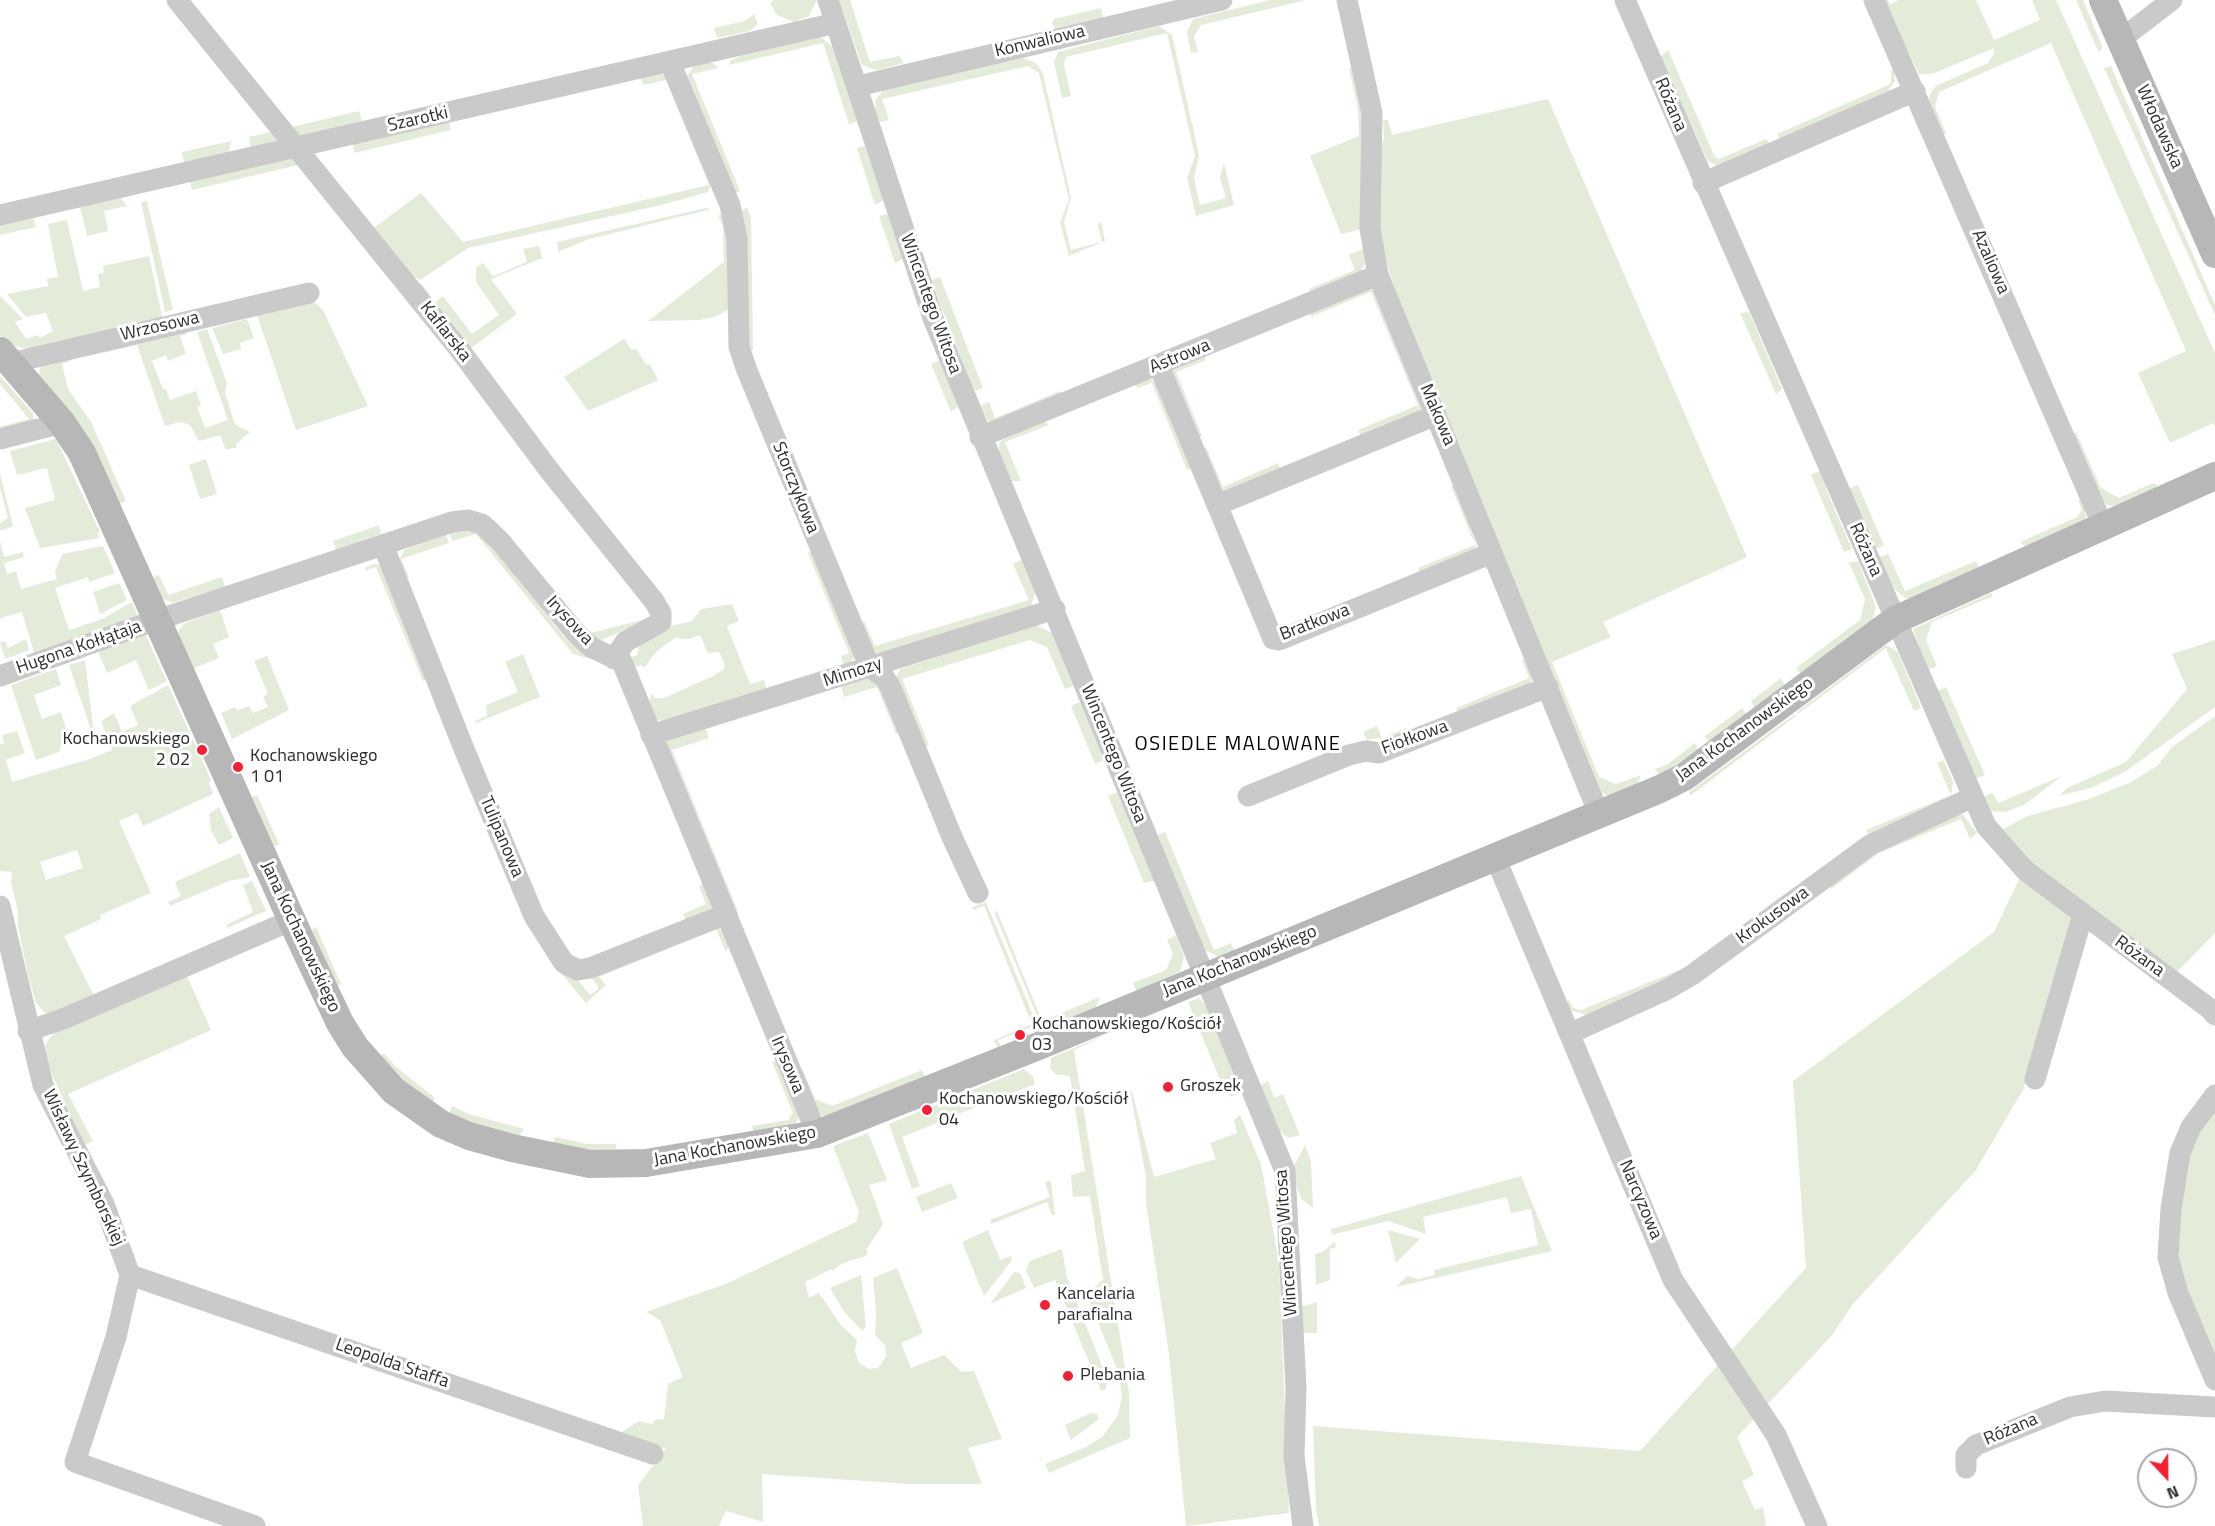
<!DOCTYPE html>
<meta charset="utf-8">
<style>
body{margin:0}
#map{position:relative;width:2215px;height:1526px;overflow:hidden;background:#fff;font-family:"Titillium Web",sans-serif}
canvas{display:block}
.north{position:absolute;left:2137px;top:1448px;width:60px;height:60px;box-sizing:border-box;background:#fff;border:2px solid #ababab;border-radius:50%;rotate:158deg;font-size:16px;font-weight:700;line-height:24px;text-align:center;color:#2d2d2d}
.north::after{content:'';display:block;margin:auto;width:21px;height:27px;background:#f41f32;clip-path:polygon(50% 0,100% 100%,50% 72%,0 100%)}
</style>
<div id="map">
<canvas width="2215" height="1526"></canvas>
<div class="north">N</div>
</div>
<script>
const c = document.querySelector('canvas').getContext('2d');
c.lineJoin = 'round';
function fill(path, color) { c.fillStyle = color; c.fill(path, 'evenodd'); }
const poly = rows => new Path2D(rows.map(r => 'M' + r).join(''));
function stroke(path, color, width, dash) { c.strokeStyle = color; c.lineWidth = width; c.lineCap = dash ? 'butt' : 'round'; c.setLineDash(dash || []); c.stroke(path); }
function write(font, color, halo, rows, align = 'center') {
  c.font = font + ' "Titillium Web",sans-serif'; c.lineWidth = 6; c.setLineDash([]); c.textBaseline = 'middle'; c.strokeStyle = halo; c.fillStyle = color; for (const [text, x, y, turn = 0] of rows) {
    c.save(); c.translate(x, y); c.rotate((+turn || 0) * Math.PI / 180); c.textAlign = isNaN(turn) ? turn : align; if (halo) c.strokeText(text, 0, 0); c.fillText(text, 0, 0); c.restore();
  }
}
fill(poly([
 [775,0,817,0,809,16,794,22,777,15,770,3],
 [839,0,850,0,870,62,899,56,904,63,877,70,862,65],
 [1270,0,1306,0,1201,25,1194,36,1198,52,1191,53,1187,32,1193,19],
 [1883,0,1888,0,1890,4,1899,0,1976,0,1994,40,2040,20,2032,0,2056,0,2215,353,2215,427,2213,423,2170,443,2138,373,2186,351,2051,43,1939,92,1935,107,1946,133,1940,137,1928,101,1932,90,1938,85,1988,63,1994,53,1994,48,1932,74,1919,74],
 [2076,0,2083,0,2102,46,2101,51,2098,51],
 [1101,8,1103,18,1055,28,1052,23,1054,19],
 [754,14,758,24,750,31,717,38,714,28,745,21],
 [1159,26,1172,35,1199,155,1194,178,1200,205,1226,198,1220,177,1224,163,1234,205,1196,216,1187,178,1195,156,1167,33,1066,57,1064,65,1071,96,1062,98,1054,62,1058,52],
 [821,37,833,47,857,121,853,123,849,124,823,43,729,65,730,61,747,53],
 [1668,50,1715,157,1719,159,1766,139,1770,144,1718,166,1708,161,1660,57],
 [1022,58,1036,63,1043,74,1071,198,1064,222,1071,250,1102,242,1098,226,1101,221,1105,241,1069,256,1060,222,1069,200,1039,73,1028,66,882,99,889,120,880,122,875,110,876,99,883,91],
 [705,63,713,63,718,68,692,74,740,191,733,194,687,77,693,67],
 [1355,66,1364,107,1363,229,1341,234,1310,156,1359,136,1358,109,1349,68],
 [2111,66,2215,305,2215,315,2104,68],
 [1894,69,1895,81,1888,91,1780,140,1777,134,1886,86,1891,83,1891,71],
 [659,73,666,75,713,182,708,192,661,205,468,248,420,280,404,272,371,230,421,193,463,242,709,185,666,80,643,85,641,78],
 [1548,99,1747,557,1603,622,1611,637,1552,662,1599,777,1616,784,1641,775,1637,786,1612,797,1602,793,1395,290,1378,238,1381,147,1384,139,1383,120,1388,120,1392,135],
 [359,111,362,121,297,137,288,128],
 [449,122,451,130,354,153,353,144],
 [275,131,279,140,250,147,249,137],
 [231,141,229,152,184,163,182,152],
 [865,146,884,200,875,205,857,148],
 [296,157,303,164,192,190,190,182],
 [121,198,127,206,104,211,108,231,87,236,80,207],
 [147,201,173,310,165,312,141,202],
 [706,208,712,209,589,239,558,252,557,242],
 [747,208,751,218,753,350,748,352,738,212],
 [721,214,727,223,728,310,714,317,699,320,648,321,724,262,723,226,718,216],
 [888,214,903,259,895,263,879,216],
 [33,217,36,227,0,235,0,225],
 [67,220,83,291,100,287,98,274,104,273,103,266,149,256,163,320,26,349,8,344,0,335,0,296,23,319,15,322,26,339,38,335,40,338,53,331,46,313,26,317,7,294,48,286,47,279,58,277,48,224],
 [539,246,542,258,491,279,517,314,467,351,410,280,422,284,435,302,443,296,472,334,499,315,476,282,476,267,483,263,493,276,527,262,523,249],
 [1365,248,1367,260,1360,272,1311,296,1309,289,1355,270,1349,255],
 [940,277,983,388,974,391,931,280],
 [1370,289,1378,291,1425,401,1419,413,1361,437,1358,430,1418,405,1371,292,1310,317,1311,311],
 [312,300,323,310,368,406,296,430,256,312],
 [1749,312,1782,389,1776,394,1740,313],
 [247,319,254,338,240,343,241,349,223,354,212,328],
 [207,329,227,383,225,392,233,419,236,425,250,432,236,444,237,447,226,450,220,435,199,441,190,425,179,422,165,426,137,345,85,357,184,331,186,334,180,336,186,354,168,361,166,355,152,361,163,389,166,389,170,400,196,391,201,405,197,407,205,428,228,420,197,332],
 [624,339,632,350,636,348,646,365,650,364,658,380,588,411,564,377],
 [1203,355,1206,360,1176,372,1202,436,1196,439,1171,371],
 [69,359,71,361,62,364,68,389,91,422,126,501,120,503,116,501,39,374,41,365],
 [940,360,959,406,951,412,931,364],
 [0,376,33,413,34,422,0,430,0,427,29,419,0,384],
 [1149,378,1157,384,1194,466,1187,470,1152,383,1137,388,1134,383],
 [1060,391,1060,399,994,425,988,421,980,406,989,402,995,418],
 [1043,420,1049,425,1005,442,1021,481,1011,481,999,451,999,444,1002,440],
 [2076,432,2101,488,2119,498,2151,484,2157,484,2156,491,2117,507,2107,505,2102,501,2072,435],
 [56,439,100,532,97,533,100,538,40,548,25,508,55,500,47,468,17,475,10,451],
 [1206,447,1223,487,1278,463,1281,469,1224,493,1220,491,1201,450],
 [206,459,217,494,200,499,189,465],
 [1820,471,1829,485,1825,487,1852,549,1844,552,1811,475],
 [0,473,13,526,3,530,0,530,0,523,8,518,0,488],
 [1457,485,1476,547,1470,554,1420,573,1418,568,1475,545,1451,486],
 [1858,485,1884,545,1875,549,1849,489],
 [2084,497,2086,520,2027,548,2020,542,2077,517,2082,510,2078,500],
 [379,525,381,534,336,550,333,541],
 [471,530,487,540,566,639,585,653,595,657,594,660,573,654,476,534,452,541,450,533],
 [446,534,449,543,401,559,409,577,403,580,398,562,404,550],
 [0,541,4,557,23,552,24,557,4,563,7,574,16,571,21,589,57,579,55,572,62,554,103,546,115,573,89,582,88,577,55,588,69,630,102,619,132,602,138,617,35,656,22,612,1,618,0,622],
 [813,550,855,657,844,668,841,656,849,653,808,553],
 [1888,554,1905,591,1976,561,1980,569,1912,599,1905,598,1892,587,1879,557],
 [1022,560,1035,593,1031,607,885,653,874,653,861,622,864,621,875,646,1029,600,1013,564],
 [1858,561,1876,607,1873,618,1869,625,1801,674,1796,668,1860,620,1865,599,1849,563],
 [374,564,381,565,429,678,423,681,376,567,365,571,366,567],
 [159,575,168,595,222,577,225,587,172,603,161,598,151,578],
 [119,583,127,600,100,614,93,592],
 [1991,593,1993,596,1932,622,1926,640,1937,666,1927,670,1913,629],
 [561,598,590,633,659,616,599,641,593,639,559,599],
 [732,604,739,621,727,626,750,684,764,680,767,691,664,722,653,718,648,709,651,693,655,698,664,698,713,676,723,670,725,665,719,652,708,653,700,635,689,639,675,638,657,651,644,668,642,665,631,668,627,659,637,655,640,644,668,627,692,621,701,609],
 [220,610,229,637,213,644,219,658,194,668,178,636,179,630,185,623],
 [1036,625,1052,633,1073,686,1065,689,1047,647,1030,640,902,679,929,745,921,747,896,677,900,669],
 [145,634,167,681,149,690,136,660,107,673,99,654,100,649],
 [26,639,29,650,5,659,0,642,5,641,8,648],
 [2215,640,2215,707,2126,771,2091,788,2059,796,2067,788,2126,762,2187,689,2172,654],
 [1886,645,1898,652,1921,708,1914,711,1886,648,1798,714,1797,712],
 [523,654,540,697,476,723,475,721,487,716,486,705,518,692,505,662],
 [267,656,289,710,232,739,221,713,235,707,237,710,249,706,253,713,268,707,263,697,268,694,254,661],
 [1529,657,1534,676,1528,686,1459,715,1456,708,1529,678,1522,660],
 [85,660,94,735,93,736,69,665],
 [56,669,61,685,34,695,42,719,61,712,70,742,61,746,59,752,36,760,11,685],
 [869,678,878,683,901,732,896,734,877,687,844,697,841,685],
 [1781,678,1785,686,1755,709,1751,701],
 [168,685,211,780,209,783,213,794,143,826,137,813,119,821,151,893,100,915,101,919,64,936,94,996,60,1013,45,1013,36,1003,28,975,18,926,18,912,11,882,12,872,0,871,0,744,4,743,2,735,17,731,25,753,6,760,12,782,90,759,112,750,101,721,114,713,122,732,138,725,130,706],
 [77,850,83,868,46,880,40,862],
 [1946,687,1985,775,1975,779,1937,691],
 [1080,702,1104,760,1095,764,1071,706],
 [1742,708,1747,715,1710,743,1705,736],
 [1795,714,1796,716,1690,796,1689,792],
 [2215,716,2215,933,2176,973,2118,929,2074,925,2023,1090,1976,1170,1852,1305,1833,1334,1737,1437,1754,1475,1742,1481,1755,1510,1763,1507,1766,1526,1319,1526,1316,1509,1313,1426,1640,1451,1806,1268,1793,1081,1994,932,2029,858,2003,829,2028,816,2086,800,2129,783,2157,766,2172,747],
 [705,726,709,738,672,750,739,914,734,916,664,742],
 [1377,726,1382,738,1407,728,1411,735,1381,743,1379,738,1367,740,1363,732],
 [1695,743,1698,750,1660,775,1655,769,1668,764],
 [1943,760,1953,781,1951,798,1870,837,1866,830,1951,795,1937,763],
 [2062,776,2024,805,2005,812,1989,811,1982,797,1993,793,1998,803],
 [1118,792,1155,881,1144,883,1108,796],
 [257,795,279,844,274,846,252,797],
 [219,807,233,838,219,845,211,830,209,814],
 [1958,814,1963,815,1977,833,1970,839,1961,819,1879,853,1831,889,1828,883,1860,860],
 [1165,832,1214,950,1231,943,1235,952,1219,957,1205,950,1158,835],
 [240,853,250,877,229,881,170,906,168,902,181,896,175,882],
 [252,881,266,911,227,928,226,925,253,912,243,885],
 [705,884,712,908,710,912,687,922,683,914,706,904,699,886],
 [986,902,1037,1025,998,1040,1001,1047,998,1048,994,1040,1032,1024,984,906,973,910,972,907],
 [997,911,1042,1021,1100,997,1095,1009,1043,1030,994,912],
 [316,927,341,984,337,986,312,930],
 [719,927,730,944,726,952,716,929,599,977,606,985,586,1003,556,967,575,976,590,995,599,988,589,975],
 [1176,935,1184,957,1180,971,1137,993,1133,983,1166,970,1173,954,1167,940],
 [1679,970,1682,972,1590,1016,1570,1010,1565,1002,1569,1000,1573,1008,1581,1010],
 [186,974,211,1030,68,1094,93,1141,83,1146,47,1062,45,1046,50,1037,56,1032],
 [1199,998,1206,1006,1237,1081,1237,1090,1232,1097,1225,1092,1188,1002],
 [1116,1030,1074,1050,1129,1393,1130,1438,1049,1473,1045,1464,1086,1447,1102,1437,1118,1415,1122,1397,1119,1374,1089,1300,1091,1290,1103,1280,1090,1196,1073,1197,1071,1175,1085,1171,1070,1076,1055,1074,1050,1068,1051,1058],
 [384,1053,395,1066,435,1098,433,1102,406,1087,380,1056],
 [777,1060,799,1112,797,1122,793,1126,753,1132,752,1126,788,1120,793,1113,772,1062],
 [1024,1069,1033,1077,1035,1084,953,1116,954,1119,950,1120,949,1118,902,1137,920,1186,912,1189,889,1124],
 [803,1070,815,1099,832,1106,922,1070,926,1079,826,1117,821,1115,798,1072],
 [1268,1081,1274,1098,1283,1094,1300,1135,1288,1138,1276,1128,1260,1085],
 [1130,1091,1132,1091,1154,1177,1216,1159,1210,1143,1237,1133,1234,1120,1240,1115,1261,1164,1279,1263,1289,1513,1186,1526,1169,1354,1146,1204,1146,1177],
 [2215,1103,2215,1362,2180,1274,2176,1244,2185,1157],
 [452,1106,469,1114,524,1129,518,1138,449,1114],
 [868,1133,887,1180,869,1185,883,1224,866,1250,868,1252,866,1256,843,1263,832,1271,831,1269,805,1282,809,1298,819,1293,840,1324,857,1340,855,1351,859,1363,869,1369,878,1368,886,1357,885,1345,875,1335,876,1311,873,1278,897,1268,923,1333,901,1343,911,1368,944,1355,962,1372,974,1371,1002,1439,968,1448,982,1484,909,1484,762,1474,763,1522,726,1511,719,1526,643,1526,638,1485,666,1449,622,1432,639,1421,652,1424,655,1420,664,1419,668,1384,683,1377,660,1320,646,1312,728,1283,856,1222,859,1212,833,1146],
 [555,1137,587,1144,616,1144,616,1149,589,1153,553,1143],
 [1305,1145,1311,1162,1313,1208,1302,1200,1291,1171],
 [1521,1176,1552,1251,1396,1287,1407,1276,1418,1279,1435,1275,1434,1270,1538,1245,1531,1209,1511,1213,1507,1197,1423,1217,1426,1234,1388,1221,1332,1235,1331,1229],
 [1048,1180,1051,1182,1055,1215,1052,1215,1047,1202,991,1224,990,1220,1050,1197,1045,1183],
 [951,1183,958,1198,922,1212,916,1197],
 [988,1230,1000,1260,1011,1256,1012,1260,984,1296,962,1242],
 [1388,1230,1420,1239,1396,1263],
 [1335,1241,1336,1247,1330,1249,1330,1280,1316,1285,1315,1254,1324,1251],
 [1062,1249,1067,1278,1107,1378,1106,1389,1101,1391,1055,1280,1034,1288,1026,1270,1030,1261],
 [1014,1272,1020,1273,1026,1288,990,1304],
 [861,1275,866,1327,862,1331,843,1310,830,1288],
 [1317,1302,1317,1333,1303,1333,1301,1307],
 [1091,1413,1097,1414,1099,1419,1071,1440,1065,1425]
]), '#e3ecd9');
stroke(poly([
 [177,0,459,349,549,470,654,601,661,613,661,622,625,642,614,659],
 [828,0,933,318,1285,1171,1296,1388,1294,1456,1303,1526],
 [1347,0,1372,113,1370,228,1378,275,1599,814],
 [1625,0,1986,826,2026,871,2210,1009,2215,1015],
 [1874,0,2103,526],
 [2120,40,2172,0],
 [670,62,730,205,737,239,739,347,746,368,870,668,884,677,890,686,952,837,978,893],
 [858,86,1222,0],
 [1703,183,1915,91],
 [0,215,836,23],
 [11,363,309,293],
 [1159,366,1273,639,1279,640,1492,553],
 [980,437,1378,275],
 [0,439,62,423],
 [1217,505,1436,415],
 [383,545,464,749,534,916,564,963,578,970,590,968,724,915],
 [0,676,145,624,452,522,468,520,482,524,500,541,575,632,591,647,622,662,817,1134],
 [651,735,1055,609],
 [1248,796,1349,755,1366,751,1379,753,1548,687],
 [1495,857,1673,1280,1776,1435,1817,1526],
 [0,906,43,1085,104,1204,130,1275,116,1337,75,1462,255,1526],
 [28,1031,63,1019,292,920],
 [1571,1033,1666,990,1692,975,1870,845,1973,797],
 [2035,1079,2083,914],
 [2215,1095,2191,1127,2180,1153,2171,1209,2168,1257,2178,1293,2215,1380],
 [130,1275,653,1454],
 [1966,1468,1966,1455,1976,1445,2070,1407,2105,1401,2215,1407]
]), '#cacaca', 21);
stroke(poly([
 [2103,0,2215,254],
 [0,351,62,423,82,453,298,934,340,1023,355,1047,394,1091,441,1124,469,1136,512,1148,590,1164,646,1163,817,1134,1036,1047,1660,789,1684,777,1895,620,2215,476]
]), '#b7b7b7', 28);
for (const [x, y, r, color] of [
 [202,750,6,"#f41f32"],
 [238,767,6,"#f41f32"],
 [1020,1035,6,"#f41f32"],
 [1168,1087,6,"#f41f32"],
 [927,1110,6,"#f41f32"],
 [1045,1305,6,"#f41f32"],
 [1068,1376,6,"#f41f32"]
]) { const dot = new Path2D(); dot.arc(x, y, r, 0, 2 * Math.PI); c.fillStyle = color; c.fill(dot); stroke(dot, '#fff', 2); }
write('18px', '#2d2d2d', '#fff', [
 ["Konwaliowa",1040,42,-13],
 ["Różana",1670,105,67],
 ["Szarotki",418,120,-13],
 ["Włodawska",2159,127,66],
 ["Azaliowa",1990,262,66],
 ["Wincentego Witosa",930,304,70],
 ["Wrzosowa",160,327,-13],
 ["Kaflarska",445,332,52],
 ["Astrowa",1180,357,-22],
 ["Makowa",1437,415,67],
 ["Storczykowa",795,488,68],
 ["Różana",1865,550,66],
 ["Irysowa",569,621,47],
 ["Bratkowa",1315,623,-21],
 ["Hugona Kołłątaja",79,648,-19],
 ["Mimozy",853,673,-18],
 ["Jana Kochanowskiego",1745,730,-36],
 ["Fiołkowa",1415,738,-20],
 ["Wincentego Witosa",1113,754,68],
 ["Tulipanowa",501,837,67],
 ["Krokusowa",1773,916,-36],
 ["Jana Kochanowskiego",300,937,65],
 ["Różana",2139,957,36],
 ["Jana Kochanowskiego",1240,962,-22],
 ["Irysowa",787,1065,67],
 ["Jana Kochanowskiego",735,1147,-10],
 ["Wisławy Szymborskiej",83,1168,65],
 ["Narcyzowa",1640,1200,67],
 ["Wincentego Witosa",1287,1243,-94],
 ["Leopolda Staffa",392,1364,19],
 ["Różana",2011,1430,-23]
]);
write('18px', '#2d2d2d', '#fff', [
 ["Kochanowskiego",190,740,"right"],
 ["2 02",190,761,"right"],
 ["Kochanowskiego",250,757],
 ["1 01",250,778],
 ["Kochanowskiego/Kościół",1032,1025],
 ["03",1032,1046],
 ["Groszek",1180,1087],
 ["Kochanowskiego/Kościół",939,1100],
 ["04",939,1121],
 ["Kancelaria",1057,1295],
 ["parafialna",1057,1316],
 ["Plebania",1080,1376]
], 'left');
c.letterSpacing = '1.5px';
write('20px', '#000', '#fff', [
 ["OSIEDLE MALOWANE",1238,745]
]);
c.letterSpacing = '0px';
</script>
